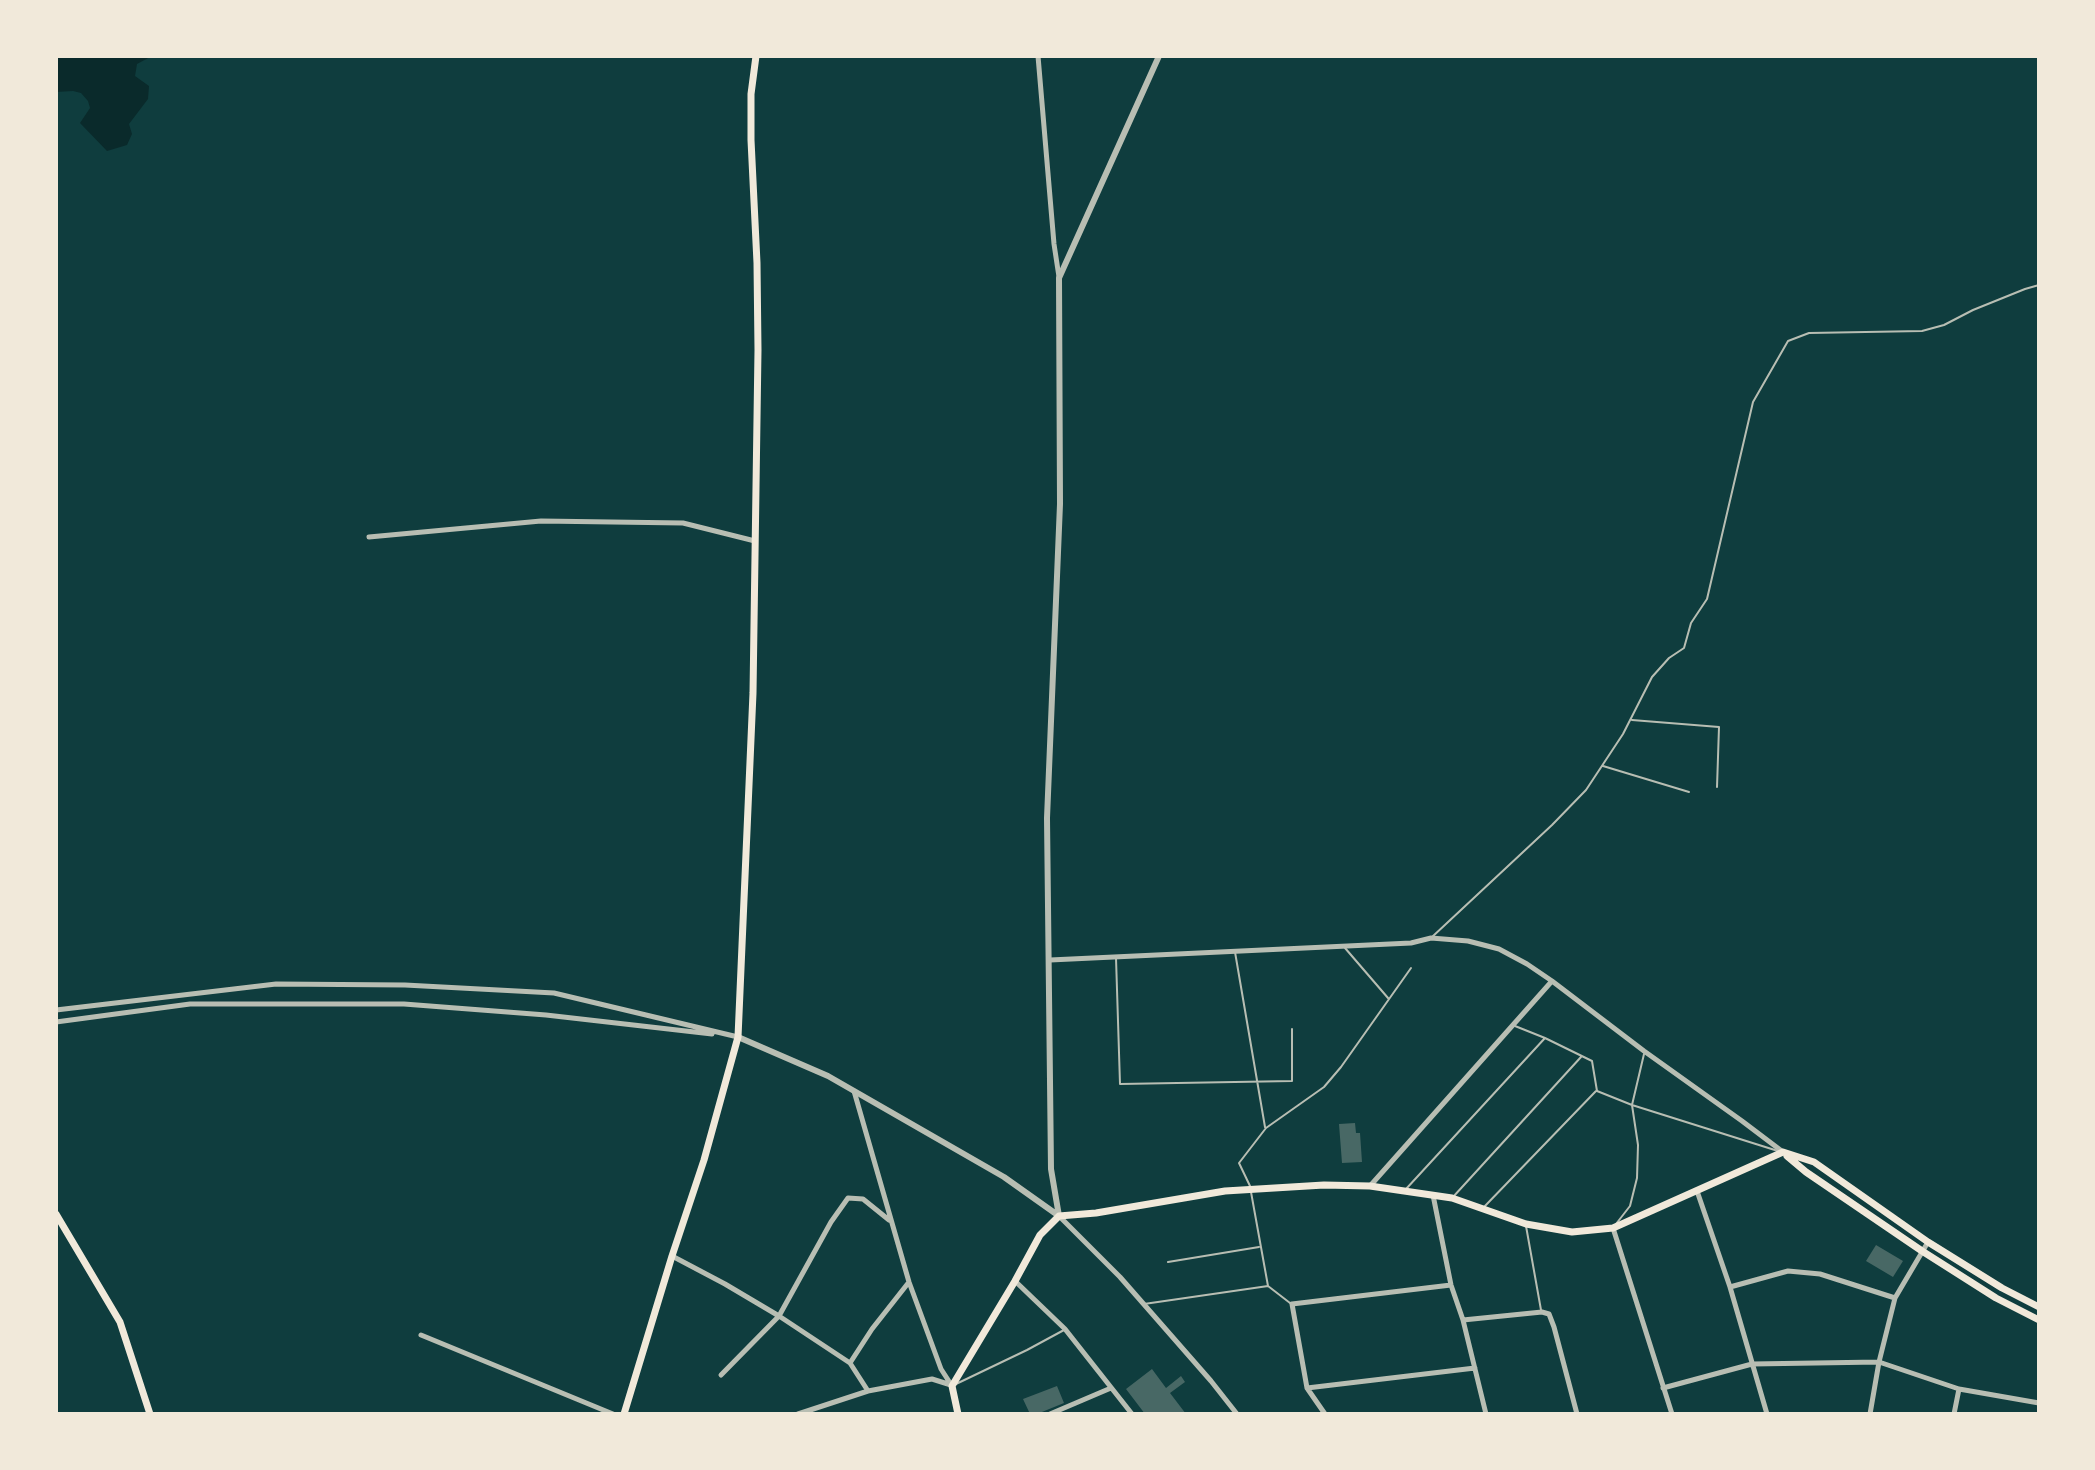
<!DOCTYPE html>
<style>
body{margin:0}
#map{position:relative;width:2095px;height:1470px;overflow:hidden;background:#0f3d3e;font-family:"DejaVu Sans",sans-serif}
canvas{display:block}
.frame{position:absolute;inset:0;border:58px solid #f1e9da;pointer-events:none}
</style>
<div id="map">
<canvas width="2095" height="1470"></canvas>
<div class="frame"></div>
</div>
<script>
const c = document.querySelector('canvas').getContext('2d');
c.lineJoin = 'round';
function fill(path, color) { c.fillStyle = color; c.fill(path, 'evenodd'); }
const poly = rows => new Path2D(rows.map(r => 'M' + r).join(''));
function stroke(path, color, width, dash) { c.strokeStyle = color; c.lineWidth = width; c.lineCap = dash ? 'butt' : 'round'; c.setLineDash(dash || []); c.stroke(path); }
fill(poly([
 [56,56,152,56,137,64,135,76,149,86,148,99,129,124,132,134,127,145,107,151,80,123,90,108,88,101,81,93,73,91,56,92]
]), '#0a2a2b');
fill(poly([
 [1355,1123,1356,1133,1360,1133,1362,1162,1342,1163,1339,1124],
 [1876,1245,1903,1261,1893,1277,1866,1261],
 [1152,1369,1166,1388,1181,1376,1185,1382,1170,1393,1186,1414,1145,1414,1126,1389],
 [1057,1386,1064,1403,1037,1414,1030,1414,1023,1399]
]), '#486865');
stroke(poly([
 [1632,720,1719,727,1717,787],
 [1603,766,1689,792],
 [1432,937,1552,825,1586,790,1623,734,1652,677,1669,658,1684,648,1691,623,1707,599,1753,402,1788,341,1809,333,1922,331,1944,325,1973,310,2025,289,2039,285],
 [1345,948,1388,998],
 [1235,952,1265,1127],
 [1116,958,1120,1084,1292,1081,1292,1029],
 [1515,1026,1545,1038,1592,1061,1597,1091,1632,1105,1778,1151],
 [1250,1186,1239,1163,1266,1128,1324,1087,1341,1067,1411,968],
 [1406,1189,1545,1038],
 [1251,1192,1268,1286],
 [1453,1197,1581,1057],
 [1484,1207,1596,1091],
 [1616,1224,1630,1206,1637,1178,1638,1145,1632,1105,1644,1054],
 [1526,1226,1541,1310],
 [1168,1262,1259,1247],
 [1144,1304,1268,1286,1290,1303],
 [956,1384,1027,1350,1064,1330]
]), '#b8beb3', 2);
stroke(poly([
 [1038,56,1054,244,1059,277],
 [369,537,541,521,683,523,755,541],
 [1050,960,1411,943,1431,938,1468,941,1499,949,1527,964,1552,981,1644,1051,1742,1121,1783,1152],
 [56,1010,276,984,405,985,554,993,738,1037],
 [56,1022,190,1004,404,1004,546,1015,712,1034],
 [854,1091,909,1282,941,1369,952,1386],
 [1370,1186,1552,981],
 [1697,1191,1730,1287,1767,1414],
 [1433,1195,1451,1285,1463,1320,1486,1414],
 [1060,1217,1120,1277,1211,1381,1237,1414],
 [1613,1228,1672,1414],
 [672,1256,725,1284,779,1316,850,1363,868,1391],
 [1015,1281,1065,1329,1132,1414],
 [1730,1287,1788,1271,1820,1274,1895,1298],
 [1463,1320,1542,1312,1549,1314,1554,1327,1577,1414],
 [421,1335,613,1414],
 [850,1363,872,1329,909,1282],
 [721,1375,779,1316,831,1222,848,1198,863,1199,889,1220],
 [1307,1388,1475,1368],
 [1663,1388,1752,1364,1879,1362,1959,1389,2039,1403],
 [798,1414,868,1391,932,1379,951,1385],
 [1050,1414,1111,1388],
 [1325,1414,1307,1388,1292,1304,1451,1285],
 [1870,1414,1879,1362,1895,1298,1928,1242],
 [1954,1414,1959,1389]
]), '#b8beb3', 5);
stroke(poly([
 [738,1037,828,1076,1004,1177,1059,1216],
 [1059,1216,1051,1169,1047,818,1060,504,1059,278,1159,56]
]), '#b8beb3', 6);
stroke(poly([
 [1787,1156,1806,1172,1922,1251,1996,1298,2039,1320],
 [56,1214,120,1322,150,1414],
 [624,1414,672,1256,704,1160,738,1037,753,693,758,350,757,263,751,140,751,94,756,56],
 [958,1414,952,1386,1015,1281,1040,1235,1059,1216,1096,1213,1225,1191,1324,1185,1370,1186,1452,1198,1526,1224,1572,1232,1613,1228,1783,1152,1814,1162,1928,1242,2002,1288,2039,1307]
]), '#f1e9da', 7);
</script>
